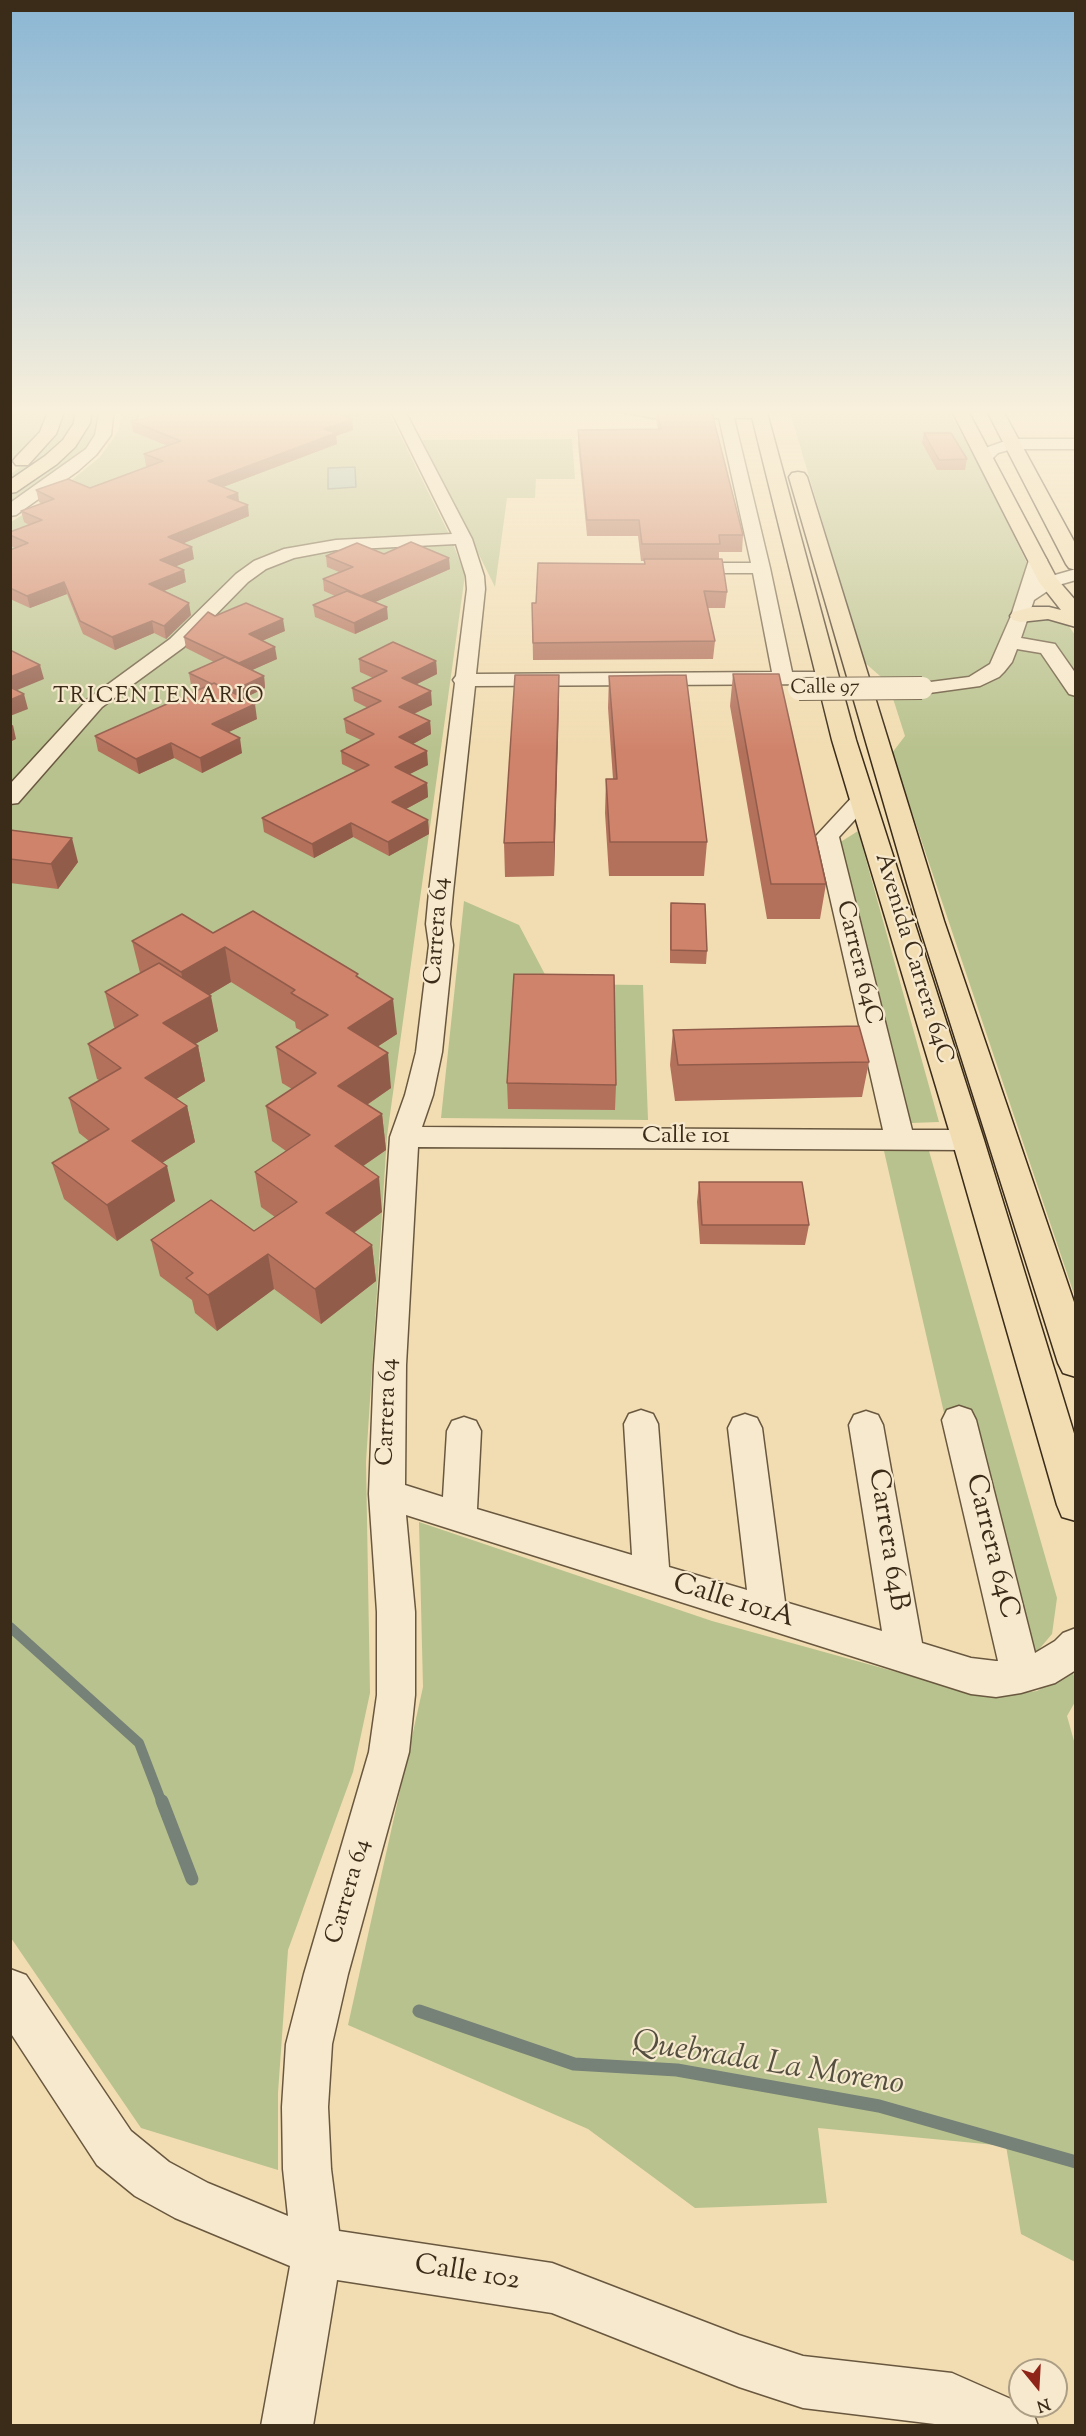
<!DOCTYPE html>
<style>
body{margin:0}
#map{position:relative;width:1086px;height:2436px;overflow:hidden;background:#f2ddb2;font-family:"Sorts Mill Goudy",serif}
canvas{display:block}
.frame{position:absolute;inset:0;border:12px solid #3b2b19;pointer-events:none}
.north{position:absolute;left:1008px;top:2358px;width:60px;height:60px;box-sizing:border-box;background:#f7e9cd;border:2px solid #ac9d85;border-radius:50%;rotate:162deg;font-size:16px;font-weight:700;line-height:24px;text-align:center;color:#3b2b19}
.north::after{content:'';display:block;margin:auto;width:21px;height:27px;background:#8f2418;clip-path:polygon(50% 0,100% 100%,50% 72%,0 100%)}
</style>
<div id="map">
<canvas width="1086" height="2436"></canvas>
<div class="frame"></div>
<div class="north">N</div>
</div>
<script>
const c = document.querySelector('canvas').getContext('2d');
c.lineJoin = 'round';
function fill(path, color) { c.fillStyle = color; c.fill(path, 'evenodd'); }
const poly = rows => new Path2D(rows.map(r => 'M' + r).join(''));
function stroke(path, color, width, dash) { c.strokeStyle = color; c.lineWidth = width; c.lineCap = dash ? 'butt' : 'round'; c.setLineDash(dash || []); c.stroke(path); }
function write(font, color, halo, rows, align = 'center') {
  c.font = font + ' "Sorts Mill Goudy",serif'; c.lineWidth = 4.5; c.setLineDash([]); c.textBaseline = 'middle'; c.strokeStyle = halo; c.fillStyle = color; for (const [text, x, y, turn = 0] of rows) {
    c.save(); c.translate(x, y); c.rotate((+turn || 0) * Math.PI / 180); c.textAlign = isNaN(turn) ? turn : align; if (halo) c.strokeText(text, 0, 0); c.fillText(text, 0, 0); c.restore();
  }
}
fill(poly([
 [11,409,46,409,39,434,11,462],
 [65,409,77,409,73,425,64,438,54,449,11,482,11,474,24,464,58,427],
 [92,409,101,409,97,433,86,449,11,506,11,494,41,474,85,430],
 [123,409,387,409,450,536,465,575,387,1136,366,1462,370,1693,353,1772,288,1950,278,2093,278,2170,141,2128,11,1938,11,522,51,497,100,457,118,432],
 [789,409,948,409,989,485,1027,563,1014,612,1064,619,1075,635,1075,1297,892,753,905,736,888,683,864,662],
 [572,439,575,479,536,479,535,498,507,498,495,587,422,440],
 [858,831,939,1122,911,1123,839,843],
 [464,901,519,925,550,984,643,985,648,1120,441,1118],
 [884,1151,929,1151,1057,1598,1052,1634,1035,1654,1002,1666],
 [419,1522,712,1621,987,1697,1037,1691,1072,1670,1075,1679,1075,1702,1067,1716,1076,1748,1075,2262,1021,2234,1006,2146,818,2128,827,2203,695,2208,588,2129,348,2025,423,1687]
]), '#b8c28e');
const water = poly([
 [355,467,356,487,328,489,328,468,355,467]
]);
fill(water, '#9dbab5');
stroke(water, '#768177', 1.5);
stroke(poly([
 [10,1627,139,1743,162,1803]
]), '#768177', 10);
stroke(poly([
 [162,1801,192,1879],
 [419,2011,574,2064,677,2070,879,2106,1076,2162]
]), '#768177', 13);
const minor = poly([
 [100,409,114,409,111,435,96,455,78,471,16,515,10,516,10,503,86,449,95,435,100,409],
 [142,409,156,409,149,426,144,428,136,423,142,409],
 [390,409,404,409,472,539,484,576,485,589,476,674,772,672,753,573,683,573,677,572,674,568,677,564,683,563,751,563,719,418,653,418,622,412,620,409,764,411,766,414,764,417,759,418,734,418,770,568,792,672,828,672,835,674,838,678,835,682,828,684,475,686,453,892,450,924,453,945,442,1052,433,1095,422,1127,883,1130,816,836,855,794,863,792,871,794,874,799,839,837,912,1130,968,1130,978,1133,982,1140,978,1147,968,1150,418,1147,406,1365,405,1485,443,1497,447,1431,452,1421,464,1417,476,1421,481,1431,477,1509,632,1555,624,1424,629,1414,641,1410,653,1414,658,1424,669,1567,747,1590,728,1428,733,1418,745,1414,757,1418,762,1428,785,1602,882,1631,849,1425,854,1415,866,1411,878,1415,883,1425,922,1643,971,1658,996,1661,998,1661,942,1420,947,1410,959,1406,971,1410,976,1420,1035,1653,1055,1641,1063,1633,1076,1628,1076,1670,1055,1683,1021,1693,996,1697,971,1694,406,1515,415,1612,415,1695,409,1752,348,1974,332,2044,328,2107,331,2169,339,2231,552,2263,739,2335,803,2356,952,2373,1020,2403,1020,2406,1031,2407,1038,2426,951,2426,803,2408,739,2387,552,2313,337,2280,313,2426,261,2426,290,2266,175,2218,135,2196,97,2165,10,2032,10,1969,26,1975,131,2131,169,2162,208,2183,288,2216,283,2169,282,2107,286,2044,304,1974,369,1752,377,1695,377,1612,369,1494,374,1365,390,1137,405,1095,416,1052,429,945,426,924,429,892,455,683,453,680,456,676,467,589,466,576,456,544,336,550,294,558,266,569,248,582,184,647,102,707,18,803,10,804,10,784,88,699,170,639,236,574,254,561,284,549,336,540,452,534,390,409],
 [1011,439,1076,439,1076,449,1012,449,998,453,993,458,992,464,980,464,977,457,988,447,1011,439],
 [1038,555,1044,556,1047,560,1041,579,1076,569,1076,580,1055,586,1034,600,1021,638,1055,644,1076,674,1076,696,1069,694,1041,653,1017,649,1012,662,1004,672,999,677,980,686,922,694,915,692,912,688,915,684,969,677,990,664,1011,616,1029,560,1032,556,1038,555]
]);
const major = poly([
 [750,409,766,409,856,740,984,1140,1076,1440,1076,1521,1062,1517,1057,1505,952,1140,832,740,750,409],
 [951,409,967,409,1057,579,1076,601,1076,627,1048,619,1020,622,1013,620,1010,616,1013,612,1032,607,1049,607,1061,610,1039,582,951,409],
 [986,409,1002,409,1076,545,1076,570,1069,568,1066,564,986,409],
 [798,472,804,473,807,477,944,921,1076,1308,1076,1377,1063,1373,1058,1363,918,921,789,477,792,473,798,472]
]);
const highway = poly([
 [49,409,65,409,56,434,28,465,16,465,13,461,16,457,40,432,49,409],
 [76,409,92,409,90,423,75,447,57,464,16,492,10,493,10,480,45,456,63,440,74,423,76,409]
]);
stroke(minor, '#69583f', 3);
stroke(major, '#3b2b19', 3);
stroke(highway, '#3b2b19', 3);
fill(minor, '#f7e9cd');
fill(major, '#f2ddb2');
fill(highway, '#f2ddb2');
const minorBridge = poly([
 [799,689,922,688]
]);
stroke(minorBridge, '#69583f', 24, []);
stroke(minorBridge, '#f7e9cd', 22);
fill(poly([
 [656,409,711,409,743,535,742,552,719,552,719,559,727,592,725,608,708,608,715,641,713,659,533,660,532,603,536,603,644,564,644,561,641,561,638,536,587,536,578,445,578,430,658,429,656,420],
 [360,413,347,417,352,419,353,430,336,436,337,444,223,487,238,493,239,501,249,516,183,543,194,559,176,566,186,582,164,591,191,615,166,639,154,633,115,650,83,634,67,594,30,608,10,599,10,550,16,548,10,546,10,532,29,525,24,522,21,511,42,504,39,502,36,490,90,488,148,467,146,466,144,454,168,446,133,432,131,421],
 [924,433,967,459,965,470,937,470,922,443],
 [384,554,450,569,374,602,388,619,355,634,315,617,313,605,335,596,324,591,323,579,339,572,327,567,326,556],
 [215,616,285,631,262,641,277,659,252,670,264,676,265,688,244,698,257,719,228,732,242,753,202,773,174,758,139,774,98,751,95,736,200,689,191,685,189,673,214,662,186,648,184,637],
 [359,659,436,661,437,674,417,684,432,705,414,714,430,721,431,734,413,744,428,765,409,774,427,783,428,797,406,809,428,820,429,834,389,856,353,837,314,858,264,832,262,818,356,771,342,764,341,751,361,740,346,733,344,719,368,708,354,701,352,688,373,678,360,672],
 [733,674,826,884,820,919,767,919,730,706],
 [559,675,554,876,505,877,504,843],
 [609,676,707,842,704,876,609,876,605,813,606,779,613,779,608,708],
 [10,830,78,862,58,889,10,883],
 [671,903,707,951,706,964,670,963,670,916],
 [213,933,359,978,397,1034,377,1047,391,1088,367,1105,382,1114,386,1150,363,1166,382,1212,354,1233,372,1245,376,1281,321,1324,274,1289,217,1331,195,1313,192,1300,160,1276,151,1240,254,1231,275,1217,261,1207,255,1172,286,1151,272,1141,266,1106,292,1089,282,1083,276,1047,302,1031,296,1028,295,1022,231,982,209,995,218,1031,195,1044,198,1046,205,1081,176,1099,187,1106,195,1142,162,1163,175,1201,117,1241,64,1199,52,1163,89,1141,79,1133,69,1098,99,1080,97,1079,88,1044,115,1028,114,1027,105,992,140,973,132,941],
 [673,1030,869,1062,862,1097,675,1101,670,1065],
 [507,1083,616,1085,615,1110,508,1109],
 [699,1182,809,1225,805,1245,700,1244,697,1202]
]), '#b3715c');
fill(poly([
 [338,409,359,409,360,413,332,422,331,412],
 [352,419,353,430,336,436,337,444,210,492,208,481,324,429],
 [238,493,239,504,227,497],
 [248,505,249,516,170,549,168,537],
 [192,547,194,559,162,572,160,560],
 [449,558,450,569,362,608,361,596],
 [184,570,186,582,151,596,149,584],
 [64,582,67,594,30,608,27,596],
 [189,603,191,615,166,639,164,626],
 [387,607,388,619,355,634,354,623],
 [283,619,285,631,250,646,249,634],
 [152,621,154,633,115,650,112,637],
 [275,647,277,659,241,675,239,663],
 [436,661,437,674,403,691,402,678],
 [40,665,44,679,10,693,10,677],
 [559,675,559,707,554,876,554,842],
 [264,676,265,688,230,705,228,693],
 [431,691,432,705,400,720,399,707],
 [24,694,28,709,10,716,10,700],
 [255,704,257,719,214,739,212,724],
 [430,721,431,734,400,751,399,737],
 [13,725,16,739,10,742,10,726],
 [240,738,242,753,202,773,200,758],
 [171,743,174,758,139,774,136,759],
 [427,751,428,765,396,781,395,767],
 [427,783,428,797,393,816,392,802],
 [428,820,429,834,389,856,388,842],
 [351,823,353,837,314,858,312,844],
 [72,838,78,862,58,889,51,864],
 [225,947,231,982,189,1007,181,972],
 [211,996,218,1031,171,1058,163,1023],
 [393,999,397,1034,352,1063,348,1028],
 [198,1046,205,1081,154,1113,145,1078],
 [388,1053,391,1088,343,1121,338,1086],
 [187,1106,195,1142,141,1176,132,1141],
 [382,1114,386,1150,340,1182,335,1146],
 [167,1166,175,1201,117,1241,107,1205],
 [379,1177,382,1212,331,1249,326,1213],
 [372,1245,376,1281,321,1324,315,1289],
 [268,1254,274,1289,217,1331,208,1295]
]), '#925c4b');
const building = poly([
 [170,409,338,409,331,412,352,419,324,429,336,433,208,481,238,493,227,497,248,505,168,537,192,547,160,560,184,570,149,584,189,603,164,626,152,621,112,637,80,621,64,582,27,596,10,588,10,550,28,543,10,535,10,532,42,520,21,511,54,499,36,490,68,479,90,488,163,461,144,454,181,441,131,421,143,419,170,409],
 [657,409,711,409,743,535,719,535,720,544,642,544,639,520,587,520,578,430,661,429,657,409],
 [924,433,951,433,967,459,939,460,924,433],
 [411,542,449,558,361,596,323,579,353,567,326,556,357,543,384,554,411,542],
 [644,559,722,559,727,592,704,591,715,641,533,643,532,603,536,603,538,563,645,564,644,559],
 [347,591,387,607,354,623,313,605,347,591],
 [246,603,283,619,249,634,275,647,239,663,184,637,208,612,215,616,246,603],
 [393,642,436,661,402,678,431,691,399,707,430,721,399,737,427,751,395,767,427,783,392,802,428,820,388,842,351,823,312,844,262,818,369,765,341,751,374,734,344,719,381,701,352,688,387,671,359,659,393,642],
 [10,650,40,665,10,677,10,650],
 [225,657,264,676,230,692,214,683,212,684,189,673,225,657],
 [733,674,779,674,826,884,771,884,733,674],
 [515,675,559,675,554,842,504,843,515,675],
 [686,675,707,842,610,842,606,779,617,779,609,676,686,675],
 [214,683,255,704,212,724,240,738,200,758,171,743,136,759,95,736,214,683],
 [10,687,24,694,10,700,10,687],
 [10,830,72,838,51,864,10,859,10,830],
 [671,903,705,904,707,951,671,950,671,903],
 [253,911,358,974,356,976,393,999,348,1028,388,1053,338,1086,382,1114,335,1146,379,1177,326,1213,372,1245,315,1289,268,1254,208,1295,186,1278,193,1273,151,1240,211,1200,254,1231,297,1202,255,1172,310,1135,266,1106,316,1073,276,1047,328,1015,291,993,295,990,225,947,181,972,132,941,182,914,213,933,253,911],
 [159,963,211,996,163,1023,198,1046,145,1078,187,1106,132,1141,167,1166,107,1205,52,1163,109,1129,69,1098,121,1068,88,1044,138,1015,105,992,159,963],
 [514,974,614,975,616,1085,507,1083,514,974],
 [859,1026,869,1062,678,1065,673,1030,859,1026],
 [699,1182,802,1182,809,1225,702,1225,699,1182]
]);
fill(building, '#d0836b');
stroke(building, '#925c4b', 1.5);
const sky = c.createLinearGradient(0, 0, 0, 750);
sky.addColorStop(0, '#8ab6d4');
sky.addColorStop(0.55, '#f9f0dc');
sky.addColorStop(1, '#f9f0dc00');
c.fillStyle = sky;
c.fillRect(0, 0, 1086, 750);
write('20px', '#3b2b19', '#f7e9cd', [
 ["Calle 97",825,689,-1]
]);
c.letterSpacing = '1.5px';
write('22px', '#3b2b19', '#f7e9cd', [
 ["TRICENTENARIO",159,698]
]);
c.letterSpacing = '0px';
write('24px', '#3b2b19', '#f7e9cd', [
 ["Carrera 64",439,931,-86],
 ["Avenida Carrera 64C",912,959,73],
 ["Carrera 64C",857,963,76],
 ["Calle 101",686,1138],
 ["Carrera 64",389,1412,-88],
 ["Carrera 64",350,1892,-74]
]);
write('28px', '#3b2b19', '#f7e9cd', [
 ["Carrera 64B",886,1540,81],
 ["Carrera 64C",990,1547,76],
 ["Calle 101A",733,1603,17],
 ["Calle 102",467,2275,9]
]);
write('italic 32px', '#544f40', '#f7e9cd', [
 ["Quebrada La Moreno",768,2066,9]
]);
</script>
